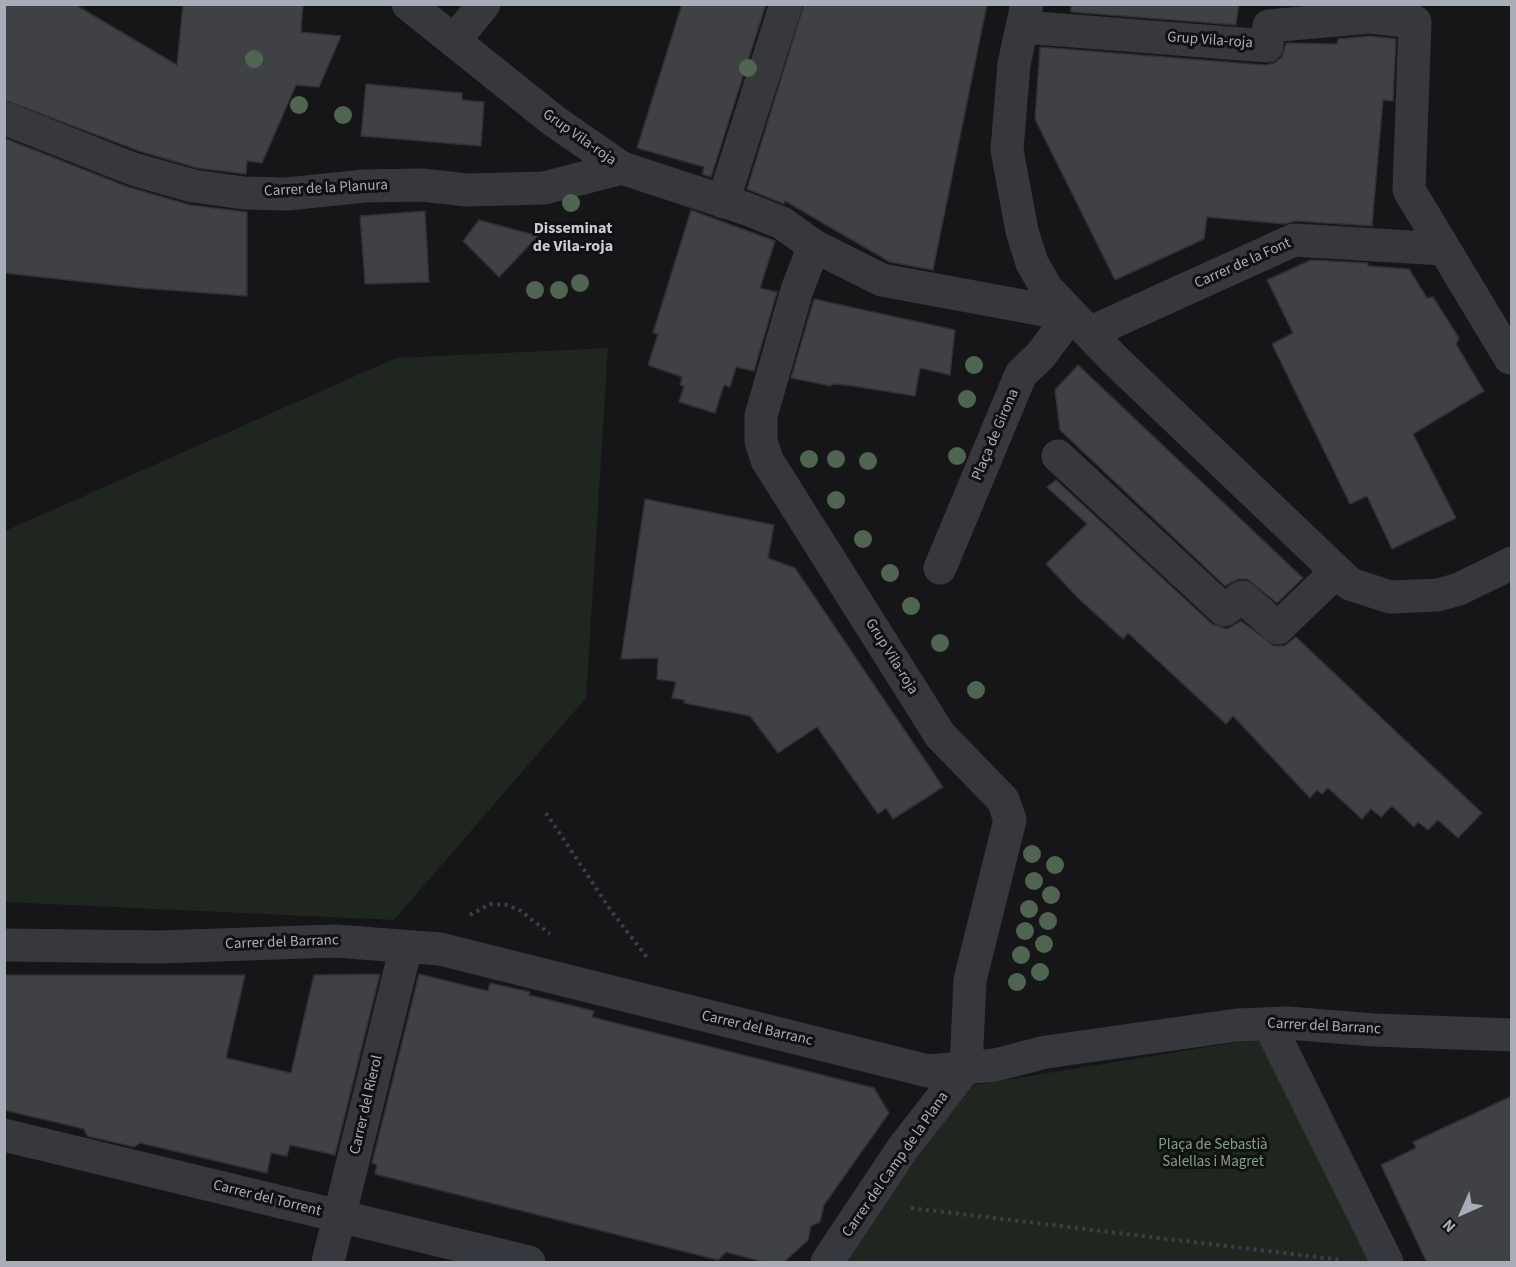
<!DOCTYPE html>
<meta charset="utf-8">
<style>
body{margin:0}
#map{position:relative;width:1516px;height:1267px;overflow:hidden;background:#161618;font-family:"Source Sans 3",sans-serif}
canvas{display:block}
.frame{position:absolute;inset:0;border:6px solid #a8adb8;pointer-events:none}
.north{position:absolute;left:1432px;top:1183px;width:60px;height:60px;-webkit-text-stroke:4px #111113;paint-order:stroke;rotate:225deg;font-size:16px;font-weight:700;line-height:24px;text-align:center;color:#a8adb8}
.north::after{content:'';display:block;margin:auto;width:21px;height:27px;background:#a8adb8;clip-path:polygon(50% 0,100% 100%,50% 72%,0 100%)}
</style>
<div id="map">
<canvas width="1516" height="1267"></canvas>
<div class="frame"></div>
<div class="north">N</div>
</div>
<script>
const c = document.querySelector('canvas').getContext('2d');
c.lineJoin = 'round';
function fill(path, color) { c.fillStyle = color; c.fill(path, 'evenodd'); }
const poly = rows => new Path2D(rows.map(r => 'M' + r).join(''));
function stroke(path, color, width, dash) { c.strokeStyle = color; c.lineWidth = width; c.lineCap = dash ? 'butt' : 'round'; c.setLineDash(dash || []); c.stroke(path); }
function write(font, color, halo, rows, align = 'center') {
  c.font = font + ' "Source Sans 3",sans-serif'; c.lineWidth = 6; c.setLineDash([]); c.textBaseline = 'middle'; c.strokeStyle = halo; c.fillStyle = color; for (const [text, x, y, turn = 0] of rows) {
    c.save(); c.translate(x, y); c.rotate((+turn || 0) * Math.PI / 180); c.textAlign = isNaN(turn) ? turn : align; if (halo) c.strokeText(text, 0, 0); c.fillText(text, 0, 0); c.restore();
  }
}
fill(poly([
 [608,348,586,698,394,920,5,902,5,531,396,358],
 [1275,1036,1384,1262,833,1262,872,1206,974,1085]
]), '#1e261f');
const building = poly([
 [4,4,74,4,177,65,183,4,303,4,301,32,341,36,319,87,296,85,262,163,247,161,246,174,197,168,139,151,4,100,4,4],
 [682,4,766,4,711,177,702,174,704,167,637,148,682,4],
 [804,4,987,4,933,270,890,262,785,201,784,204,747,189,804,4],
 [1071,4,1239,4,1236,25,1071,12,1071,4],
 [1370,36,1396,39,1393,101,1383,100,1372,226,1295,221,1284,224,1207,217,1204,239,1115,280,1035,119,1040,47,1266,65,1274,63,1282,57,1286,43,1337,44,1338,39,1370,36],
 [366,84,462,93,462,100,484,102,481,146,361,136,366,84],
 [4,138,128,187,190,205,247,212,247,296,140,288,4,273,4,138],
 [691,210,775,241,760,288,777,292,754,371,736,367,730,387,724,385,715,413,679,402,684,386,680,385,682,377,648,365,658,334,653,333,691,210],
 [425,211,429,282,365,284,360,216,425,211],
 [479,220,538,236,499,277,463,241,479,220],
 [1311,260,1368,263,1368,266,1409,269,1427,298,1433,297,1459,338,1456,344,1484,391,1413,434,1456,518,1392,549,1367,496,1350,504,1272,344,1293,333,1267,280,1311,260],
 [814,299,955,330,950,375,920,368,915,396,853,386,832,384,831,386,791,378,814,299],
 [1078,365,1303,578,1277,603,1247,579,1238,579,1225,586,1060,430,1055,390,1078,365],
 [1056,480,1212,624,1227,629,1241,621,1274,646,1284,646,1296,637,1482,813,1458,838,1438,820,1428,830,1418,822,1414,827,1392,806,1381,817,1371,809,1362,819,1328,788,1322,794,1317,790,1310,798,1233,716,1226,724,1128,633,1123,639,1078,598,1046,564,1087,524,1047,487,1056,480],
 [645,499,774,525,768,558,795,568,943,787,893,819,886,808,878,814,817,727,778,753,750,716,684,703,685,700,672,698,676,682,657,679,658,658,621,659,645,499],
 [380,974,335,1155,290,1145,287,1156,271,1153,267,1173,140,1143,134,1147,87,1136,84,1129,4,1110,4,975,245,975,226,1058,291,1073,314,975,380,974],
 [419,974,488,991,490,983,530,992,529,995,594,1011,592,1017,874,1088,889,1113,824,1205,820,1222,811,1226,808,1240,783,1263,767,1263,726,1252,718,1260,375,1174,377,1165,372,1163,419,974],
 [1512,1096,1512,1263,1427,1263,1381,1165,1416,1148,1413,1142,1512,1096]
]);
fill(building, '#404145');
stroke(building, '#303034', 1.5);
stroke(poly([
 [546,813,612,912,649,960],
 [470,915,490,904,507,905,521,911,550,934],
 [911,1208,1342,1260]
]), '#3d3f44', 4, [3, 4.5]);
stroke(poly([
 [408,4,554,121,622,168,747,209,782,223,814,246,882,280,1071,315],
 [1027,4,1014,64,1007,150,1022,231,1032,263,1047,289,1115,360,1350,584,1390,597,1438,595,1459,589,1512,563],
 [1023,27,1267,46,1269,26,1370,17,1415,22,1409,190,1510,358],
 [454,41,484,4],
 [4,118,133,169,193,186,244,193,287,194,365,186,422,185,467,190,544,188,622,168],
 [723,202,786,4],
 [814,246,797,290,761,416,761,441,767,460,940,735,1003,800,1010,820,970,980,966,1067],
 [1089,333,1294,240,1443,249],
 [1058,456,1224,610,1242,597,1278,628,1336,572],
 [940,568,1021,374,1040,356,1071,315],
 [4,945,160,947,335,941,440,949,928,1071,995,1065,1046,1052,1237,1025,1288,1023,1374,1030,1512,1035],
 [1269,1024,1387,1262],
 [4,1135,529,1262],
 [328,1262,406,947],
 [827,1262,903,1148,966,1067]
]), '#37383d', 33);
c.fillStyle = '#506452';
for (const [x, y] of [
 [254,59],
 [748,68],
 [299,105],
 [343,115],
 [571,203],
 [580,283],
 [535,290],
 [559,290],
 [974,365],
 [967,399],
 [957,456],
 [809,459],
 [836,459],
 [868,461],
 [836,500],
 [863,539],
 [890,573],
 [911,606],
 [940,643],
 [976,690],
 [1032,854],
 [1055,865],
 [1034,881],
 [1051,895],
 [1029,909],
 [1048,921],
 [1025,931],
 [1044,944],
 [1021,955],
 [1040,972],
 [1017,982]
]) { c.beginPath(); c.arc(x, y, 9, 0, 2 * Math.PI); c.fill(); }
write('15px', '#a8adb8', '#111113', [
 ["Grup Vila-roja",1210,41,4],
 ["Grup Vila-roja",579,138,35],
 ["Carrer de la Planura",326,189,-3],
 ["Carrer de la Font",1243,264,-24],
 ["Plaça de Girona",996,435,-67],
 ["Grup Vila-roja",891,657,58],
 ["Carrer del Barranc",282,943,-2],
 ["Carrer del Barranc",1324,1027,3],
 ["Carrer del Barranc",757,1029,13],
 ["Carrer del Rierol",367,1105,-77],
 ["Carrer del Camp de la Plana",896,1165,-55],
 ["Carrer del Torrent",267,1199,14]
]);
write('15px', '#7fa381', '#111113', [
 ["Plaça de Sebastià",1213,1146],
 ["Salellas i Magret",1213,1163]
]);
write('bold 16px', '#c9ccd4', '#111113', [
 ["Disseminat",573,229],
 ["de Vila-roja",573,247]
]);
</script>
